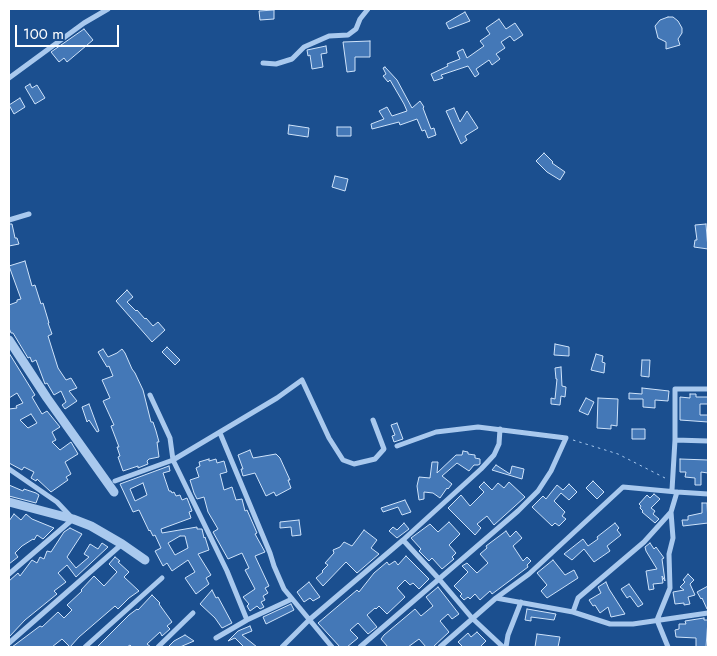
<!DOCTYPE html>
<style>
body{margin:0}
#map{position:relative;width:717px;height:656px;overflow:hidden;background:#1b4f8f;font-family:Jost,sans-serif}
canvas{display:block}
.frame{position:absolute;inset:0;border:10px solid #fff;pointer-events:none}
.scale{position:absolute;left:15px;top:25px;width:104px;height:22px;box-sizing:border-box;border:2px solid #fff;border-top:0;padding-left:6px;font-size:15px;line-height:18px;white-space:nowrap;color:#fff;-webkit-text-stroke:4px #1b4f8f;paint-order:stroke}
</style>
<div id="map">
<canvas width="717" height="656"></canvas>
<div class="frame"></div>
<div class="scale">100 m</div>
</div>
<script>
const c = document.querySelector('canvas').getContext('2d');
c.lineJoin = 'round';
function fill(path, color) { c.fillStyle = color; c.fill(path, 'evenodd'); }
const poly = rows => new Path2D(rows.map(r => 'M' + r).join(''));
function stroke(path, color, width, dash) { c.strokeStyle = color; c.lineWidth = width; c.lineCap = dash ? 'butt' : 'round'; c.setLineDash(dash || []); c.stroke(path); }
const building = poly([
 [274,10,274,19,260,20,259,11,274,10],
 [465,12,470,21,449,29,446,23,465,12],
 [668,17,673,17,678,21,682,28,682,33,678,39,680,45,666,49,666,42,658,38,655,26,660,20,668,17],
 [499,19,506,29,515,23,523,35,514,41,510,36,501,42,505,48,496,54,500,59,492,65,489,60,476,69,479,74,475,77,468,66,441,75,443,78,434,81,431,74,448,66,447,64,460,59,457,52,463,49,467,58,484,46,480,41,490,34,486,28,499,19],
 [84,29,93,40,67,62,64,58,59,62,51,52,84,29],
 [370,41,370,57,355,57,355,71,347,72,343,42,370,41],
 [326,46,327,53,321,54,323,67,312,69,310,55,308,56,307,50,326,46],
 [385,67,397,80,412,108,420,101,424,107,423,108,431,129,434,128,436,135,428,138,425,130,422,131,417,119,400,125,399,122,372,129,371,124,384,119,379,111,387,107,392,116,407,111,404,104,390,80,388,82,383,76,386,74,383,68,385,67],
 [30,84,32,88,37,85,45,98,35,104,25,87,30,84],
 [20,98,25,107,14,114,9,105,20,98],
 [454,108,460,122,467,111,478,128,465,136,467,140,461,144,446,111,454,108],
 [289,125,309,128,308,137,288,134,289,125],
 [337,127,351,127,351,136,337,136,337,127],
 [544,153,553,162,552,163,565,172,560,180,547,172,536,161,544,153],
 [335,176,348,179,345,191,332,187,335,176],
 [9,224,12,224,15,238,17,238,19,244,9,246,9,224],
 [706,224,708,249,694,247,695,240,697,240,695,225,706,224],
 [25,261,32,286,35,285,41,304,43,303,49,323,48,323,52,334,48,336,58,368,66,380,71,378,77,388,69,391,77,401,65,409,62,405,66,402,61,391,54,395,47,383,45,384,36,360,32,362,30,357,28,358,13,333,11,333,9,328,9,305,17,302,17,300,21,299,9,266,25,261],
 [127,290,133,297,127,302,136,311,137,310,145,319,146,318,153,326,158,322,165,330,152,342,116,301,127,290],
 [555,344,569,347,569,356,554,355,555,344],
 [167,347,180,360,175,365,162,352,167,347],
 [103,349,108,357,117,353,122,349,125,353,132,369,135,373,143,390,151,422,153,422,156,431,159,442,157,442,159,457,149,459,147,461,148,464,138,468,138,466,123,471,118,457,120,456,117,447,119,447,111,426,114,425,103,401,110,398,102,380,113,376,109,366,107,367,98,352,103,349],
 [9,353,35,395,32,397,42,414,47,411,60,427,52,432,56,440,52,442,60,450,71,442,78,454,65,462,71,474,66,477,68,480,51,492,37,479,36,481,31,478,34,472,24,467,22,470,9,463,9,409,17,408,16,406,23,403,17,393,9,398,9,353],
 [31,414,37,423,28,428,20,420,31,414],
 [596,354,603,356,602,362,605,363,604,373,591,370,596,354],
 [642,360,650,360,649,377,641,376,642,360],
 [561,367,562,386,566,387,565,397,561,396,560,405,551,404,551,398,555,399,557,379,556,379,555,368,561,367],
 [642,388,669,391,668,401,655,400,655,408,643,407,643,399,629,399,629,393,642,394,642,388],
 [690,394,696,394,696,397,708,397,708,404,700,404,700,415,708,415,708,422,680,420,680,397,690,398,690,394],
 [586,398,594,402,588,415,579,411,586,398],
 [598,398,618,399,617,426,611,425,611,429,597,428,598,398],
 [89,404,99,431,97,432,89,420,87,422,82,407,89,404],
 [397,423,403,439,394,442,392,436,395,435,391,425,397,423],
 [632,429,645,429,645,439,632,439,632,429],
 [250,450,253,458,276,454,280,458,290,480,288,480,291,488,276,496,274,492,266,496,255,473,243,476,241,469,243,469,238,455,250,450],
 [463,451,468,452,468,454,475,455,475,458,480,459,480,464,478,465,474,465,469,471,457,463,442,476,452,484,448,489,447,488,440,498,433,493,424,492,424,499,419,500,417,486,419,477,430,478,432,462,438,462,437,473,456,455,462,455,463,451],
 [209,459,209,461,216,459,217,463,224,461,227,472,220,474,224,490,232,487,236,500,242,499,245,511,247,510,257,533,255,534,265,552,255,556,269,586,265,588,268,593,263,596,265,600,261,602,264,607,260,609,257,606,250,611,247,606,249,604,243,597,255,589,245,570,249,568,242,553,228,559,213,532,218,529,208,512,204,497,197,499,194,493,190,480,199,477,196,468,200,466,199,462,209,459],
 [680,459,708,460,708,473,701,472,701,485,695,485,695,478,685,477,686,472,680,472,680,459],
 [496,465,510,474,512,466,524,469,522,479,492,470,496,465],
 [169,466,170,471,163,473,169,491,171,491,172,493,174,492,176,496,180,495,182,500,187,498,192,511,189,512,191,518,161,529,162,533,197,527,197,529,202,529,204,538,205,537,209,550,198,554,211,575,206,578,209,584,196,594,185,578,195,572,188,560,172,571,167,563,163,566,155,551,161,548,155,535,153,536,150,530,149,531,139,510,133,512,120,484,169,466],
 [143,483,147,495,135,501,130,489,143,483],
 [180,536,185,536,188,548,175,555,168,543,180,536],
 [593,481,604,492,597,499,586,488,593,481],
 [484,482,492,490,498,483,504,488,509,482,525,497,494,525,487,516,477,524,481,528,475,535,448,508,461,495,470,506,484,492,479,487,484,482],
 [569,484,577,492,569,500,561,493,554,501,565,512,562,516,566,519,559,526,555,523,552,526,532,507,543,496,546,499,557,485,563,490,569,484],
 [9,485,23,491,24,489,36,493,39,495,36,503,9,496,9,485],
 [654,494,660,499,651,508,655,511,653,514,659,519,655,523,642,512,643,511,640,508,641,506,639,504,647,495,650,498,654,494],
 [405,500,411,512,402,515,398,507,383,512,381,508,405,500],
 [702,503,707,503,708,523,683,526,682,520,688,520,688,516,702,513,702,503],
 [14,514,21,520,26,514,32,519,54,528,43,539,37,535,34,540,33,539,22,546,15,553,18,557,9,564,9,521,14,514],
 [299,520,301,535,292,536,291,527,280,528,280,522,299,520],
 [449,522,460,534,449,545,456,553,452,557,454,559,442,569,432,558,429,561,419,551,421,549,411,538,430,524,438,532,449,522],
 [404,523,409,529,397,538,389,531,393,527,397,530,404,523],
 [615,523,619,528,617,530,621,535,607,546,610,551,594,562,584,549,572,560,564,554,583,539,588,546,598,539,597,537,615,523],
 [70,528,82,534,67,557,76,568,89,557,84,554,90,544,98,549,102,543,108,547,76,577,67,565,58,573,66,582,54,591,57,594,25,620,9,637,9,581,18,573,20,576,32,560,37,563,40,557,44,559,47,551,51,552,64,532,70,528],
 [364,530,377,540,371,548,379,554,357,573,346,562,323,586,316,578,323,572,322,571,328,565,325,563,334,553,333,550,340,547,344,542,352,546,364,530],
 [506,531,510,537,516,531,522,538,513,546,523,561,527,557,531,561,527,565,528,567,492,594,490,591,480,600,475,594,470,599,468,597,464,600,460,596,462,594,454,586,468,572,462,566,467,563,477,573,488,563,480,554,487,548,486,546,506,531],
 [650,543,654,549,656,547,664,558,662,559,665,581,662,576,663,583,653,584,654,589,649,590,646,571,657,569,646,551,645,547,650,543],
 [406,556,429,579,419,589,413,583,410,585,405,580,397,588,405,597,387,614,379,606,376,609,375,608,367,615,377,627,368,634,358,623,350,630,358,638,347,647,340,647,318,623,357,590,359,592,374,573,387,562,389,565,395,561,398,565,406,556],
 [115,557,120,561,118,562,129,572,124,577,139,591,129,598,118,609,115,606,79,637,70,647,62,639,52,647,12,647,40,626,42,627,58,612,64,618,72,610,67,605,82,591,81,590,94,576,104,586,117,572,109,564,115,557],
 [553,560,565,575,574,570,578,578,547,598,541,591,547,585,537,573,553,560],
 [688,574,694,580,690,584,695,595,688,597,690,604,684,605,684,603,675,604,673,592,684,590,680,587,685,582,683,580,688,574],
 [309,582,320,597,313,601,310,598,304,602,297,592,309,582],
 [606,582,609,589,625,614,611,617,608,607,600,613,595,605,593,606,589,600,601,593,598,587,606,582],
 [629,584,643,604,638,607,630,596,627,598,621,589,629,584],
 [708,586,708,609,707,609,702,598,701,599,697,592,708,586],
 [438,587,459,614,452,619,448,614,440,621,449,632,433,647,426,647,419,639,408,647,388,647,381,639,384,635,415,609,421,616,433,606,426,597,438,587],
 [212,590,216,598,218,597,232,623,222,628,215,618,200,604,212,590],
 [152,595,160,603,159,604,172,622,167,626,170,629,162,636,160,632,147,644,151,647,132,647,130,645,127,647,97,647,129,615,137,609,138,610,152,595],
 [291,604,294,610,266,624,263,617,291,604],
 [527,609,556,614,554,620,531,617,531,621,525,620,527,609],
 [704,618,704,620,708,620,706,647,696,647,696,638,676,637,675,630,679,629,679,624,686,624,685,621,704,618],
 [250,626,252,631,242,635,257,647,244,647,235,638,228,641,238,631,250,626],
 [477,632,486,641,480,647,463,647,458,642,468,633,471,637,477,632],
 [537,634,560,637,558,647,535,647,537,634],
 [185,635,194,641,180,647,168,647,174,641,185,635]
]);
fill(building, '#4478b7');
stroke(building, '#cfe3fa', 1);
stroke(poly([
 [573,440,618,454,665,478]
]), '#a9c9ee', 1, [2.5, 4]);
stroke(poly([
 [263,63,276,64,292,59,304,47,329,36,348,35,356,29,360,19,368,9],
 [9,78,84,23,108,9],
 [9,220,29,214],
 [150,395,170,438,173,460,227,571,247,620],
 [220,433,270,553,274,566,284,589,332,647],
 [675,440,708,441],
 [397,446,436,432,478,427,566,438,551,471,538,491,518,511,439,579,472,618,503,647],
 [9,469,57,502,73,519,9,574],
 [115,481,173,460,277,398,302,380,329,438,343,460,354,464,375,459,384,449,373,420],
 [672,490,675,440,675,389,708,389],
 [677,492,708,494],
 [496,598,529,574,623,487,677,492,671,512],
 [573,612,578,598,644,542,671,512,673,538,669,554,670,588,657,620,668,647],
 [216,638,247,620,292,599],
 [9,643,122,544],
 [85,647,162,578],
 [158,647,193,613],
 [282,647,309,620,403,540,481,469,494,455,499,444,500,429],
 [360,647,439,579,403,540],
 [440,647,496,598,573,612,610,624,633,624,708,613],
 [506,647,508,635,521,602]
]), '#a9c9ee', 5);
stroke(poly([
 [9,340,47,398,114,492],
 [9,502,73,519,91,526,122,544,145,560]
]), '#a9c9ee', 9);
</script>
